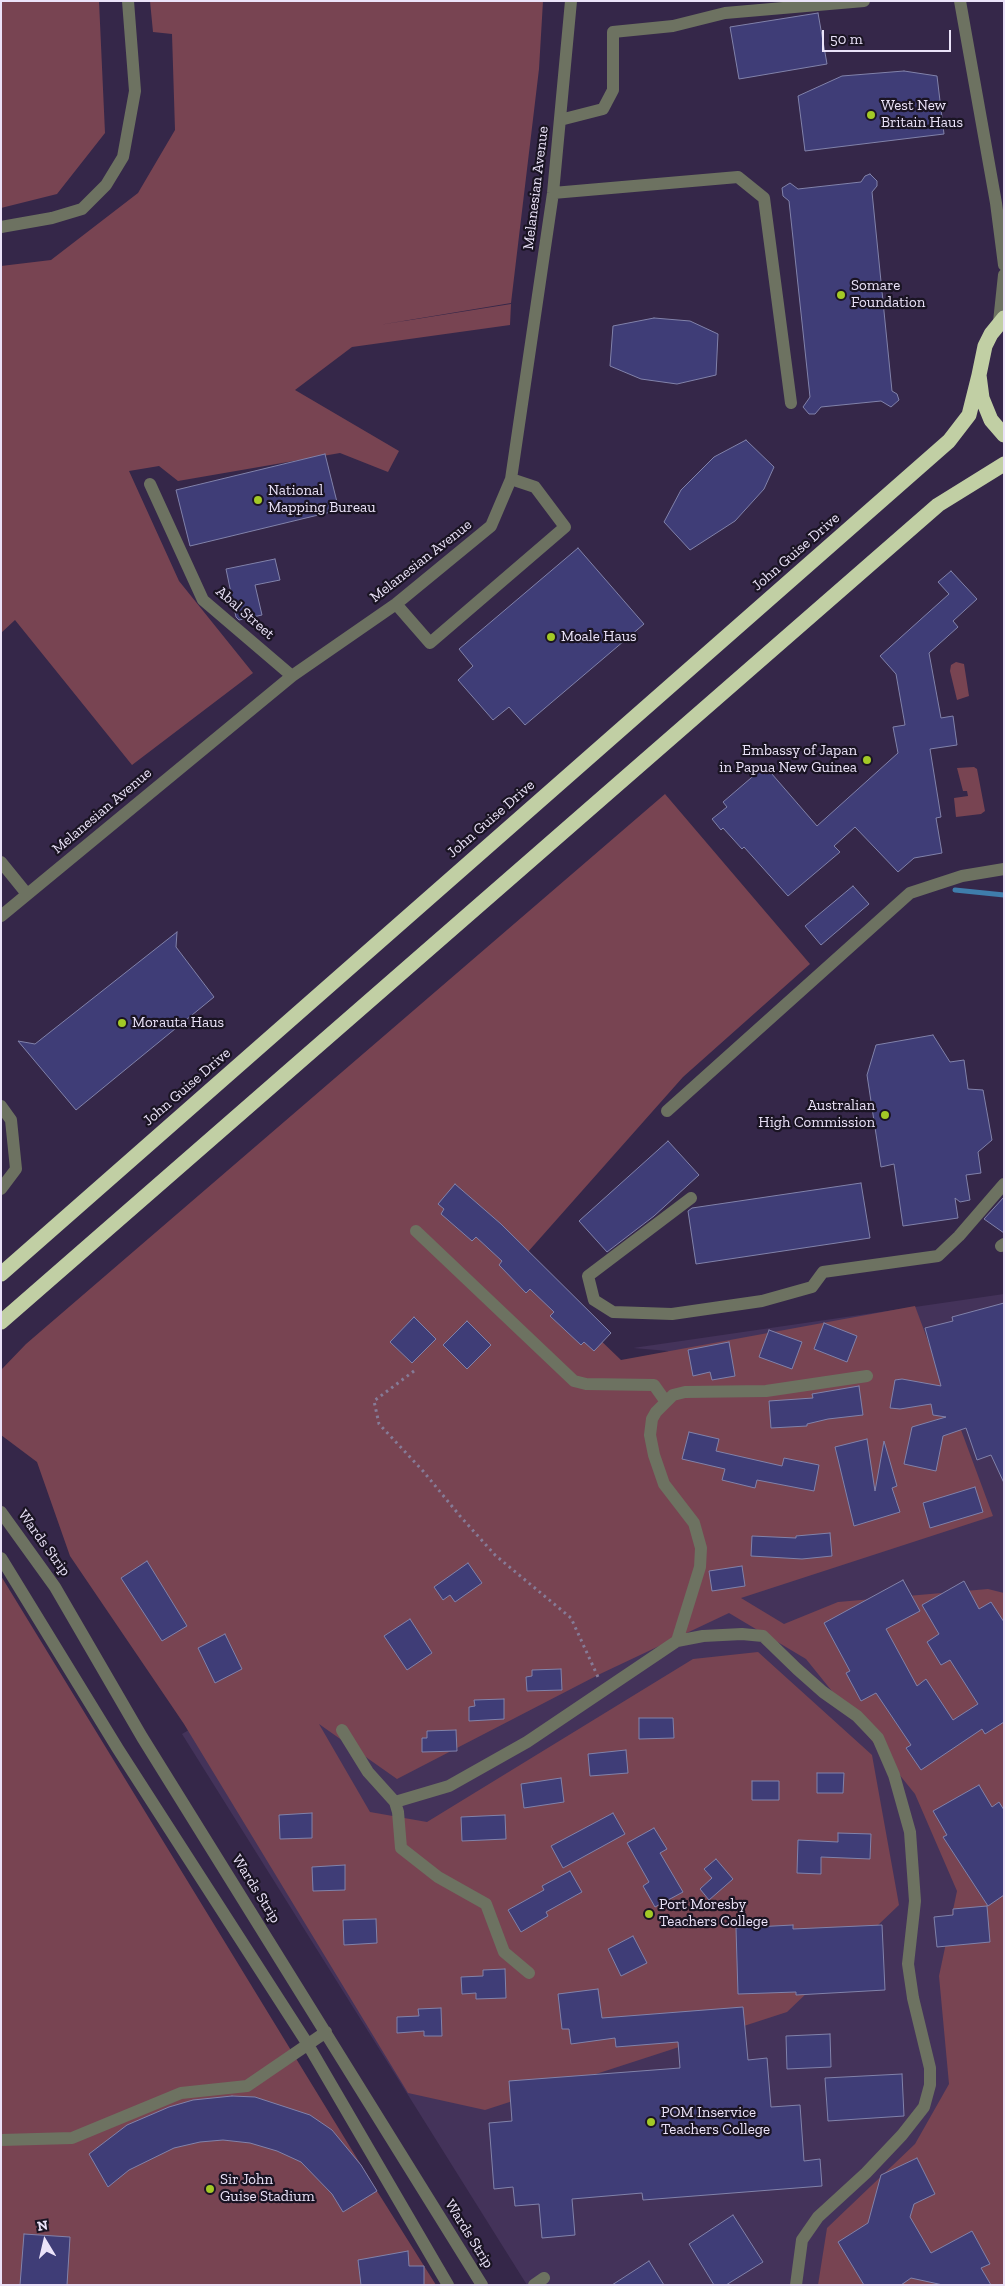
<!DOCTYPE html>
<style>
body{margin:0}
#map{position:relative;width:1005px;height:2286px;overflow:hidden;background:#352749;font-family:"Zilla Slab",serif}
canvas{display:block}
.frame{position:absolute;inset:0;border:2px solid #ebe3f9;pointer-events:none}
.north{position:absolute;left:20px;top:2216px;width:50px;height:50px;-webkit-text-stroke:4px #1a1423;paint-order:stroke;rotate:351deg;font-size:14px;font-weight:700;line-height:20px;text-align:center;color:#ebe3f9}
.north::after{content:'';display:block;margin:auto;width:18px;height:22px;background:#ebe3f9;clip-path:polygon(50% 0,100% 100%,50% 72%,0 100%)}
.scale{position:absolute;left:822px;top:30px;width:129px;height:22px;box-sizing:border-box;border:2px solid #ebe3f9;border-top:0;padding-left:6px;font-size:15px;line-height:18px;white-space:nowrap;color:#ebe3f9;-webkit-text-stroke:4px #1a1423;paint-order:stroke}
</style>
<div id="map">
<canvas width="1005" height="2286"></canvas>
<div class="frame"></div>
<div class="north">N</div>
<div class="scale">50 m</div>
</div>
<script>
const c = document.querySelector('canvas').getContext('2d');
c.lineJoin = 'round';
function fill(path, color) { c.fillStyle = color; c.fill(path, 'evenodd'); }
const poly = rows => new Path2D(rows.map(r => 'M' + r).join(''));
function stroke(path, color, width, dash) { c.strokeStyle = color; c.lineWidth = width; c.lineCap = dash ? 'butt' : 'round'; c.setLineDash(dash || []); c.stroke(path); }
function write(font, color, halo, rows, align = 'center') {
  c.font = font + ' "Zilla Slab",serif'; c.lineWidth = 4.5; c.setLineDash([]); c.textBaseline = 'middle'; c.strokeStyle = halo; c.fillStyle = color; for (const [text, x, y, turn = 0] of rows) {
    c.save(); c.translate(x, y); c.rotate((+turn || 0) * Math.PI / 180); c.textAlign = isNaN(turn) ? turn : align; if (halo) c.strokeText(text, 0, 0); c.fillText(text, 0, 0); c.restore();
  }
}
fill(poly([
 [1004,1294,1004,2285,527,2285,182,1734,362,1627,691,1589,668,1351,633,1348]
]), '#44335a');
fill(poly([
 [1,1,99,1,105,133,57,194,1,208],
 [150,1,543,1,539,69,511,303,379,325,511,304,510,325,352,347,295,390,399,451,388,472,340,453,178,481,159,466,129,471,179,581,253,673,132,765,15,620,1,633,1,266,51,260,138,193,175,130,172,34,153,32],
 [956,662,964,664,969,696,957,700,950,671,951,665],
 [974,767,977,769,985,811,981,814,956,817,954,798,968,796,967,791,963,791,957,768],
 [665,794,810,964,683,1077,519,1262,621,1360,915,1306,993,1516,741,1598,784,1624,838,1602,988,1589,1004,1593,1004,2285,818,2285,827,2228,915,2144,949,2084,939,1976,957,1891,915,1794,806,1659,729,1613,600,1674,397,1779,319,1724,370,1812,427,1822,693,1659,758,1652,872,1755,899,1905,787,2012,485,2110,408,2093,184,1724,70,1556,37,1462,1,1435,1,1370,26,1344],
 [1,1576,377,2191,436,2285,1,2285]
]), '#784452');
stroke(poly([
 [955,890,1004,895]
]), '#3f7dab', 5);
const building = poly([
 [818,13,827,64,739,79,730,27,818,13],
 [904,71,937,76,944,134,805,151,798,96,842,76,904,71],
 [870,174,877,181,877,186,872,192,892,391,897,394,899,400,891,407,881,401,821,407,815,414,809,414,803,407,810,397,789,201,783,196,782,188,790,183,798,189,861,182,865,176,870,174],
 [654,318,690,321,718,334,716,375,677,384,641,379,610,366,613,326,654,318],
 [746,440,774,467,764,489,735,521,690,550,664,522,681,490,714,457,746,440],
 [325,454,339,510,190,546,176,490,325,454],
 [578,548,644,624,525,725,509,707,493,720,458,680,473,666,459,649,578,548],
 [275,559,280,580,255,585,262,615,239,620,236,617,226,569,275,559],
 [951,571,977,599,953,621,958,627,929,653,941,718,953,716,957,745,930,749,941,817,936,818,942,853,914,858,898,872,855,827,834,846,840,852,788,896,744,847,742,849,723,828,721,830,712,819,727,807,723,802,765,766,817,826,898,753,893,727,905,725,896,674,880,656,949,594,938,582,951,571],
 [853,886,869,904,821,945,805,926,853,886],
 [177,932,176,947,214,997,76,1110,18,1041,35,1044,177,932],
 [933,1035,950,1062,964,1060,968,1089,983,1090,992,1140,978,1152,981,1173,966,1175,970,1200,960,1202,955,1198,958,1218,903,1226,894,1164,881,1167,867,1075,876,1045,933,1035],
 [668,1141,699,1175,654,1216,607,1252,579,1221,668,1141],
 [861,1183,870,1238,696,1264,688,1211,692,1208,861,1183],
 [455,1184,501,1224,611,1333,594,1351,584,1342,581,1345,550,1316,554,1312,530,1289,526,1293,499,1265,502,1261,476,1237,472,1241,441,1214,444,1209,438,1204,455,1184],
 [1004,1197,1004,1233,984,1219,1004,1197],
 [1004,1303,1004,1483,991,1455,977,1460,966,1428,943,1436,936,1471,904,1464,912,1427,946,1417,933,1415,931,1404,900,1409,890,1408,895,1380,902,1379,941,1386,925,1328,953,1321,952,1317,1004,1303],
 [414,1317,436,1339,412,1363,390,1342,414,1317],
 [467,1321,491,1345,467,1369,443,1345,467,1321],
 [824,1323,857,1336,847,1362,814,1349,824,1323],
 [769,1330,802,1342,792,1369,759,1357,769,1330],
 [729,1342,735,1376,712,1380,710,1372,693,1376,688,1350,729,1342],
 [859,1386,863,1415,828,1419,807,1424,807,1426,771,1428,769,1401,813,1398,812,1394,859,1386],
 [689,1432,719,1439,716,1451,782,1466,784,1458,819,1465,814,1491,757,1480,755,1488,722,1480,725,1469,682,1459,689,1432],
 [867,1439,875,1491,884,1441,897,1486,892,1488,900,1512,854,1526,835,1447,867,1439],
 [975,1487,983,1512,930,1528,923,1503,975,1487],
 [830,1533,832,1556,802,1559,751,1556,752,1536,796,1538,796,1536,830,1533],
 [147,1561,187,1626,162,1641,121,1578,147,1561],
 [468,1563,482,1583,455,1602,450,1595,443,1600,434,1587,468,1563],
 [742,1566,745,1586,712,1591,709,1571,742,1566],
 [903,1580,920,1611,886,1629,917,1686,926,1679,953,1720,978,1704,950,1660,941,1665,927,1642,939,1634,922,1605,964,1581,979,1609,991,1602,1004,1622,1004,1722,985,1734,982,1729,921,1770,906,1748,911,1745,876,1693,861,1701,846,1673,850,1671,824,1623,903,1580],
 [410,1619,432,1653,407,1670,384,1636,410,1619],
 [225,1634,242,1669,215,1683,198,1648,225,1634],
 [561,1669,562,1690,527,1691,526,1677,532,1676,532,1670,561,1669],
 [504,1699,504,1719,469,1721,469,1707,475,1706,474,1700,504,1699],
 [639,1718,673,1718,674,1738,639,1739,639,1718],
 [456,1730,457,1751,422,1752,422,1738,427,1738,427,1731,456,1730],
 [626,1750,628,1773,590,1776,588,1754,626,1750],
 [817,1773,844,1773,843,1793,817,1793,817,1773],
 [561,1778,564,1802,524,1808,521,1784,561,1778],
 [752,1781,779,1781,779,1800,752,1800,752,1781],
 [979,1785,992,1807,999,1802,1004,1810,1004,1895,988,1906,943,1837,947,1835,933,1811,979,1785],
 [312,1813,312,1838,280,1839,279,1815,312,1813],
 [613,1813,625,1834,563,1868,551,1846,613,1813],
 [505,1815,506,1839,462,1841,461,1817,505,1815],
 [654,1828,667,1849,660,1853,683,1892,655,1907,643,1886,649,1882,627,1843,654,1828],
 [838,1833,871,1834,870,1859,821,1857,821,1874,797,1873,798,1840,838,1842,838,1833],
 [716,1859,733,1879,709,1900,700,1889,712,1878,704,1869,716,1859],
 [345,1865,345,1890,313,1891,312,1867,345,1865],
 [570,1871,582,1892,546,1912,548,1916,521,1932,508,1910,544,1890,542,1886,570,1871],
 [987,1906,990,1942,937,1947,934,1917,953,1915,953,1909,987,1906],
 [376,1919,377,1943,344,1945,343,1920,376,1919],
 [793,1925,793,1929,882,1925,885,1990,796,1995,796,1992,738,1994,736,1928,793,1925],
 [633,1936,647,1963,621,1976,608,1949,633,1936],
 [505,1969,506,1998,476,1999,476,1993,462,1994,461,1977,483,1976,483,1970,505,1969],
 [598,1989,602,2018,743,2007,748,2060,767,2058,771,2107,800,2105,804,2161,820,2159,822,2186,643,2200,642,2193,572,2199,575,2235,542,2238,539,2204,515,2206,513,2187,494,2189,489,2123,512,2121,509,2081,680,2068,678,2042,616,2047,615,2038,571,2044,569,2029,562,2029,558,1994,598,1989],
 [441,2008,442,2036,424,2036,424,2031,397,2033,397,2017,419,2016,418,2009,441,2008],
 [830,2034,831,2067,787,2069,786,2036,830,2034],
 [902,2074,904,2116,828,2121,825,2078,902,2074],
 [232,2096,255,2097,310,2115,332,2130,361,2165,377,2191,343,2212,332,2194,301,2162,277,2151,250,2143,223,2140,200,2142,174,2148,129,2170,108,2187,89,2154,127,2125,169,2107,193,2100,232,2096],
 [917,2158,935,2194,914,2204,910,2217,931,2253,972,2231,990,2264,981,2268,991,2285,943,2285,911,2278,901,2285,864,2285,838,2242,868,2223,881,2175,917,2158],
 [733,2215,763,2262,726,2285,714,2285,689,2244,733,2215],
 [24,2234,70,2237,67,2285,20,2285,24,2234],
 [408,2251,409,2266,424,2266,424,2285,361,2285,358,2260,408,2251],
 [649,2261,664,2285,612,2285,649,2261]
]);
fill(building, '#3f3d77');
stroke(building, '#8182aa', 1);
stroke(poly([
 [414,1371,374,1401,379,1424,423,1471,460,1516,495,1555,571,1618,598,1677]
]), '#867b97', 3, [2.5, 4]);
stroke(poly([
 [960,1,996,203,1004,265],
 [560,120,603,109,613,90,613,32,673,26,725,13,864,1],
 [553,193,738,177,764,198,791,403],
 [1,227,52,218,82,209,106,185,123,157,135,91,128,1],
 [999,322,1004,275],
 [150,484,203,600,292,676],
 [396,604,430,643,565,527,535,487,511,479],
 [1,862,27,894],
 [1,916,292,676,396,604,491,526,511,479,553,193,571,1],
 [1,1106,11,1120,16,1169,1,1189],
 [667,1111,910,893,962,876,1004,869],
 [691,1198,588,1276,594,1300,613,1312,672,1314,762,1301,812,1287,823,1272,938,1256,959,1236,1004,1184],
 [416,1231,574,1381,586,1384,654,1385,666,1402],
 [1001,1246,1004,1244],
 [1,1512,55,1587,142,1737,482,2285],
 [1,1558,118,1749,307,2043,448,2285],
 [677,1641,700,1567,701,1548,694,1523,664,1484,654,1455,650,1435,652,1419,656,1412,673,1395,685,1392,766,1391,867,1376],
 [342,1730,368,1772,395,1802,449,1786,527,1742,677,1641,703,1636,742,1634,763,1636,797,1669,823,1692,857,1716,878,1738,894,1775,910,1832,915,1901,908,1964,913,1998,930,2068,930,2085,924,2107,902,2135,866,2173,818,2217,802,2240,796,2285],
 [395,1802,398,1812,401,1848,438,1877,486,1904,504,1952,529,1973],
 [1,2140,72,2138,181,2093,247,2086,326,2032],
 [534,2285,544,2278]
]), '#6d7261', 12);
stroke(poly([
 [1004,318,991,334,985,346,979,375,982,398,991,420,1004,435],
 [1,1274,949,441,969,415,979,375],
 [1,1322,938,505,1004,464]
]), '#c1cfa4', 15);
for (const [x, y, r, color] of [
 [871,115,5,"#a3c926"],
 [841,295,5,"#a3c926"],
 [258,500,5,"#a3c926"],
 [551,637,5,"#a3c926"],
 [867,760,5,"#a3c926"],
 [122,1023,5,"#a3c926"],
 [885,1115,5,"#a3c926"],
 [649,1914,5,"#a3c926"],
 [651,2122,5,"#a3c926"],
 [210,2189,5,"#a3c926"]
]) { const dot = new Path2D(); dot.arc(x, y, r, 0, 2 * Math.PI); c.fillStyle = color; c.fill(dot); stroke(dot, '#1a1423', 2); }
write('15px', '#ebe3f9', '#1a1423', [
 ["West New",881,106],
 ["Britain Haus",881,123],
 ["Somare",851,286],
 ["Foundation",851,303],
 ["National",268,491],
 ["Mapping Bureau",268,508],
 ["Moale Haus",561,637],
 ["Embassy of Japan",857,751,"right"],
 ["in Papua New Guinea",857,768,"right"],
 ["Morauta Haus",132,1023],
 ["Australian",875,1106,"right"],
 ["High Commission",875,1123,"right"],
 ["Port Moresby",659,1905],
 ["Teachers College",659,1922],
 ["POM Inservice",661,2113],
 ["Teachers College",661,2130],
 ["Sir John",220,2180],
 ["Guise Stadium",220,2197]
], 'left');
write('15px', '#ebe3f9', '#1a1423', [
 ["Melanesian Avenue",536,188,-83],
 ["John Guise Drive",796,552,-41],
 ["Melanesian Avenue",421,561,-38],
 ["Abal Street",245,613,41],
 ["Melanesian Avenue",102,811,-40],
 ["John Guise Drive",491,819,-41],
 ["John Guise Drive",187,1087,-41],
 ["Wards Strip",44,1543,54],
 ["Wards Strip",256,1889,58],
 ["Wards Strip",469,2234,58]
]);
</script>
